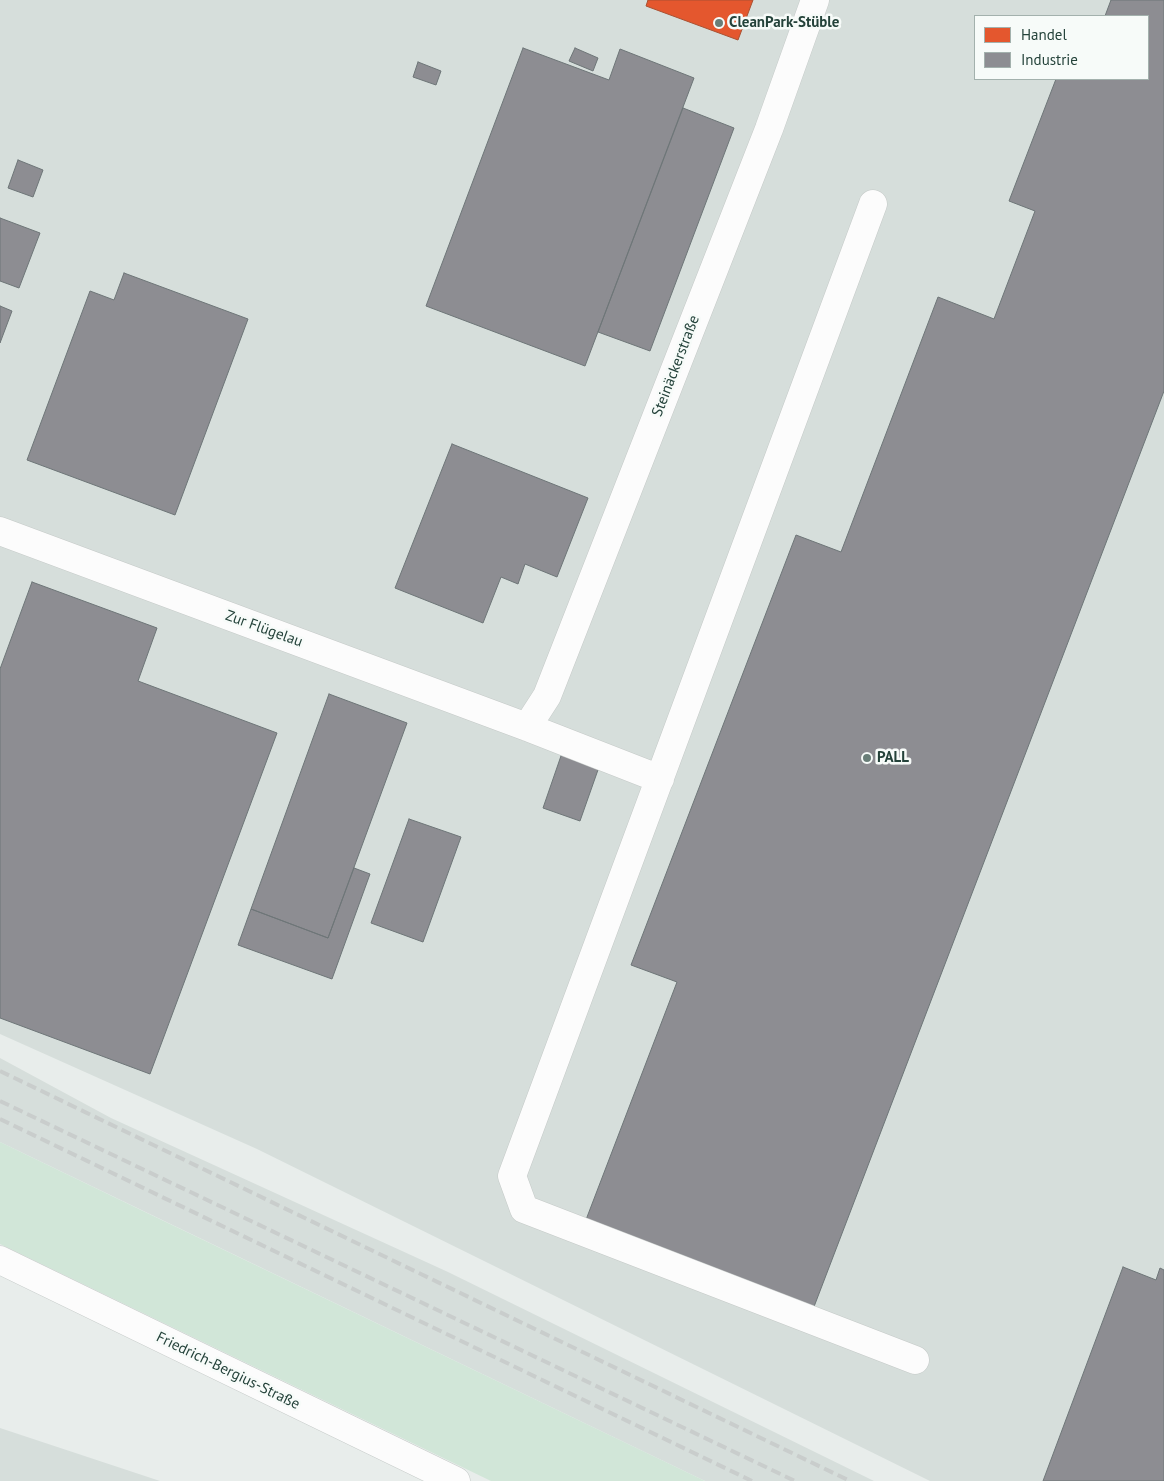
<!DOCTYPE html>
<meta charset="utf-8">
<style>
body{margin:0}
#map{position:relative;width:1164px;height:1481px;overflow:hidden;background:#e8edeb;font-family:"PT Sans",sans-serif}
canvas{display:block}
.legend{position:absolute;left:974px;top:15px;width:175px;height:65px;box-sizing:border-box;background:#f7fbf9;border:1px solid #a3b1ad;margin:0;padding:6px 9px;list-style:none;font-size:15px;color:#24423a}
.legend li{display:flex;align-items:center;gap:10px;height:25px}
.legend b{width:25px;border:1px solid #a3b1ad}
</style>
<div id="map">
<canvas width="1164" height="1481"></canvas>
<ul class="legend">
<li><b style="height:14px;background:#e4572e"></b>Handel</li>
<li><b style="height:14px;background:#8d8d92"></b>Industrie</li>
</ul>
</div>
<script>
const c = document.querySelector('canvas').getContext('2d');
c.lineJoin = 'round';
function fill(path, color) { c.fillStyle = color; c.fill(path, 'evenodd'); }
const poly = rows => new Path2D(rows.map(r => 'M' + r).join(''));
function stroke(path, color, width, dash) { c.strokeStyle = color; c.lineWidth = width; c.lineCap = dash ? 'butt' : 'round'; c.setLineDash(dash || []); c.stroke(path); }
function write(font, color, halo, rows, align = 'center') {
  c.font = font + ' "PT Sans",sans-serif'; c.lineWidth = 5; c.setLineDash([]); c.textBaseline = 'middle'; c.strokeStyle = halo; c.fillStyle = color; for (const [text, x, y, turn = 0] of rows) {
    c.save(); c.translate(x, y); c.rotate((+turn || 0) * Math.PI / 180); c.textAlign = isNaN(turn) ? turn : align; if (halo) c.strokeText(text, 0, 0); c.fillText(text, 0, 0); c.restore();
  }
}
fill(poly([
 [0,0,1164,0,1164,1481,930,1481,257,1149,0,1034],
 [975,16,1148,16,1148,79,975,79],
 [0,1058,111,1118,448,1272,874,1481,705,1481,0,1142],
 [0,1428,160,1481,0,1481]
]), '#d6dedb');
fill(poly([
 [0,1142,145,1212,705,1481,491,1481,0,1244]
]), '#d1e6d8');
const shops = poly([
 [648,0,753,0,738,40,646,6,648,0]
]);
fill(shops, '#e4572e');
stroke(shops, '#aa5132', 1);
const industry = poly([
 [1111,0,1164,0,1164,391,807,1325,579,1238,677,982,631,965,796,535,841,552,938,297,994,319,1035,211,1009,201,1056,79,1148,79,1148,16,1105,16,1111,0],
 [523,48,609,80,620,49,694,78,585,366,426,306,523,48],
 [575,48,598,58,593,71,569,61,575,48],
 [418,62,441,71,436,85,413,77,418,62],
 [683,108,734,128,650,351,598,332,683,108],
 [18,160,43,170,33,197,8,188,18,160],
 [0,218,40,233,19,288,0,281,0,218],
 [124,273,248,319,175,515,27,460,90,291,114,300,124,273],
 [0,306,12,311,0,343,0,306],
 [452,444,588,498,557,577,525,564,518,584,501,577,483,623,395,588,452,444],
 [32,582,157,628,138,681,277,733,150,1074,0,1018,0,669,32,582],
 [329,694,407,723,328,938,251,909,329,694],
 [562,753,599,767,580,821,543,808,562,753],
 [409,819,461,837,423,942,371,923,409,819],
 [354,868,370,874,332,979,238,945,251,909,328,938,354,868],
 [1123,1267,1156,1280,1160,1268,1164,1270,1164,1481,1043,1481,1123,1267]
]);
fill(industry, '#8d8d92');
stroke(industry, '#6e7678', 1);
const minor = poly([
 [873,204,512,1176,524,1209,915,1360],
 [0,531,527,727,660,779],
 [527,727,547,696,769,129,815,0],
 [0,1260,456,1481]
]);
stroke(minor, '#c5cac8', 29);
stroke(minor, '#fcfcfc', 28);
stroke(poly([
 [0,1071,850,1481],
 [0,1101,795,1481],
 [0,1119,752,1481]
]), '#c9cdcc', 4, [10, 5]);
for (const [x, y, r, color] of [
 [719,23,5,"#697e78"],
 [867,758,5,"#697e78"]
]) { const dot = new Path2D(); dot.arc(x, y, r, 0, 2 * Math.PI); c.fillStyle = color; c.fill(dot); stroke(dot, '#f7fbf9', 2); }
write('bold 15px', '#24423a', '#f7fbf9', [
 ["CleanPark-Stüble",729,23],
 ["PALL",877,758]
], 'left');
write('15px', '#24423a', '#f7fbf9', [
 ["Steinäckerstraße",676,366,-69],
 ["Zur Flügelau",264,629,20],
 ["Friedrich-Bergius-Straße",228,1371,26]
]);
</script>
